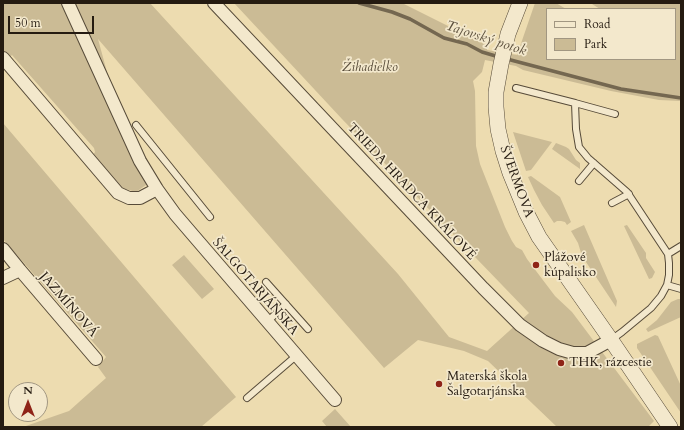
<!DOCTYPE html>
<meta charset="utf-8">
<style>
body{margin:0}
#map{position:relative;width:684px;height:430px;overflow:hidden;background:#eddcb0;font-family:Cardo,serif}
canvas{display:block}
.frame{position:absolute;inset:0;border:4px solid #251b11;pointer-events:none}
.legend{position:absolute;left:546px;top:8px;width:130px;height:52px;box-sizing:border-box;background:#f3e8cc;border:1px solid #a19681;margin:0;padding:5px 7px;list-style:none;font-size:12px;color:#251b11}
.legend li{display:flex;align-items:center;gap:8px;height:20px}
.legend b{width:20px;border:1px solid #a19681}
.north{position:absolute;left:8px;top:382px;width:40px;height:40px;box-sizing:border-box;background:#f3e8cc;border:1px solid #a19681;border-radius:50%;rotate:0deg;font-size:11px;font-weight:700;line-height:16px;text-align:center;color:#251b11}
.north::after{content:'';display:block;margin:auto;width:14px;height:18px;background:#8f2418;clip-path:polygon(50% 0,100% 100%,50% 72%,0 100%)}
.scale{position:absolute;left:8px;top:16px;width:86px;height:18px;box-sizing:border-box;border:2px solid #251b11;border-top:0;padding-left:5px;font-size:12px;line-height:14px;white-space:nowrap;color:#251b11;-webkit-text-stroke:3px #f3e8cc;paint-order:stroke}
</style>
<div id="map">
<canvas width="684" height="430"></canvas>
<div class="frame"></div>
<ul class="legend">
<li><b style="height:5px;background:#f3e8cc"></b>Road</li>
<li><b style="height:11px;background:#cbbb95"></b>Park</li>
</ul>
<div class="north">N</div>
<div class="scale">50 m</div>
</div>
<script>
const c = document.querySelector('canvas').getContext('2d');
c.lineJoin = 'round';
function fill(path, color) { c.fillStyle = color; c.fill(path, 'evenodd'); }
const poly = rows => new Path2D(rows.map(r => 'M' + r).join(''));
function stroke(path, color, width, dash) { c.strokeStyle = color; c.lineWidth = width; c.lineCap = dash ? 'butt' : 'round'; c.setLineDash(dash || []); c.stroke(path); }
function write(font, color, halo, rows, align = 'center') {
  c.font = font + ' Cardo,serif'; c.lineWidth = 3.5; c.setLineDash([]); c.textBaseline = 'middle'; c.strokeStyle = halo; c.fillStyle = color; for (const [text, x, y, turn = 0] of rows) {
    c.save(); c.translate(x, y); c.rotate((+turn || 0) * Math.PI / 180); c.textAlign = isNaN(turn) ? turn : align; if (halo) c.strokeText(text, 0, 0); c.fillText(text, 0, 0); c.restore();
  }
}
fill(poly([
 [3,3,150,3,398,274,449,337,487,351,529,313,342,119,234,3,402,3,488,46,487,50,517,55,535,3,556,3,566,9,547,9,547,59,675,59,675,9,600,9,592,4,592,3,681,3,681,101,659,100,611,91,523,70,516,66,485,60,482,72,473,81,475,91,476,146,480,164,505,227,512,241,516,247,522,250,527,259,555,296,572,312,654,421,648,427,557,427,488,361,464,351,418,340,384,368,98,39,110,83,156,178,136,192,122,188,93,155,95,152,94,148,12,55,10,57,3,50],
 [3,123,236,397,201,427,23,427,69,411,106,378,98,367,106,357,3,239],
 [513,132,552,142,531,170,526,171],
 [556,143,566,147,569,149,576,160,580,163,580,169,552,149],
 [531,176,560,197,571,222,567,225,565,222,561,221,557,221,554,223,542,205,534,190,528,177],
 [584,225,617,301,616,307,582,256,578,243,571,231],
 [627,225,646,253,646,258,655,272,652,278,649,279,624,226],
 [184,255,214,289,202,299,172,265],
 [678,299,681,299,681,317,648,332,646,329,657,320,671,302],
 [655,335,658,336,681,386,681,413,637,348,637,344],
 [335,409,351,427,327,427,322,421]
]), '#cbbb95');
stroke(poly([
 [359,3,392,12,410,19,444,38,467,44,482,52,499,57],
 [507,59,621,89,681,98]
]), '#746750', 3.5);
const service = poly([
 [516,88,575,103,576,129,579,147,588,158,627,192,668,254,669,263,669,275,667,285,661,296,651,308,622,332,611,340],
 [575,103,615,114],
 [136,125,210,217],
 [579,181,594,163],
 [612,203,629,194],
 [668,254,681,246],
 [266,282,308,329],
 [667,285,681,289],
 [267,322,286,304],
 [247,398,296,356]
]);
const minor = poly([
 [68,3,140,161,157,189,175,214,193,235,335,400],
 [214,3,483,288,520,325,543,341,559,349,573,353,587,353,611,340],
 [3,58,118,193,129,198,140,198,157,189],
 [3,249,20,270,96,359],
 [3,278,20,270]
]);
const tertiary = poly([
 [520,3,508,34,501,64,496,92,496,107,498,129,503,151,510,173,526,212,539,237,611,340,670,427]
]);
stroke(service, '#574b39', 8);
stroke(minor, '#574b39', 14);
stroke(tertiary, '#574b39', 16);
stroke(service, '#f3e8cc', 6);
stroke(minor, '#f3e8cc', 12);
stroke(tertiary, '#f3e8cc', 15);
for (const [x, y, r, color] of [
 [536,265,4,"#8f2418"],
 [561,363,4,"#8f2418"],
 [439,384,4,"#8f2418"]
]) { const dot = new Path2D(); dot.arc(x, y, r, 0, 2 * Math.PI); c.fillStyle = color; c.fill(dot); stroke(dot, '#f3e8cc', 1.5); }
write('italic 13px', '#574b39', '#f3e8cc', [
 ["Žihadielko",370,68]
]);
write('13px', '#251b11', '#f3e8cc', [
 ["ŠVERMOVA",516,182,70],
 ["TRIEDA HRADCA KRÁLOVÉ",411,192,47],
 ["ŠALGOTARJÁNSKA",255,287,49],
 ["JAZMÍNOVÁ",68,305,49]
]);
write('13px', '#251b11', '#f3e8cc', [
 ["Plážové",544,258],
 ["kúpalisko",544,273],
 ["THK, rázcestie",569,363],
 ["Materská škola",447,377],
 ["Šalgotarjánska",447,392]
], 'left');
write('italic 14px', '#5a4e3b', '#f3e8cc', [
 ["Tajovský potok",486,39,18]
]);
</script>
